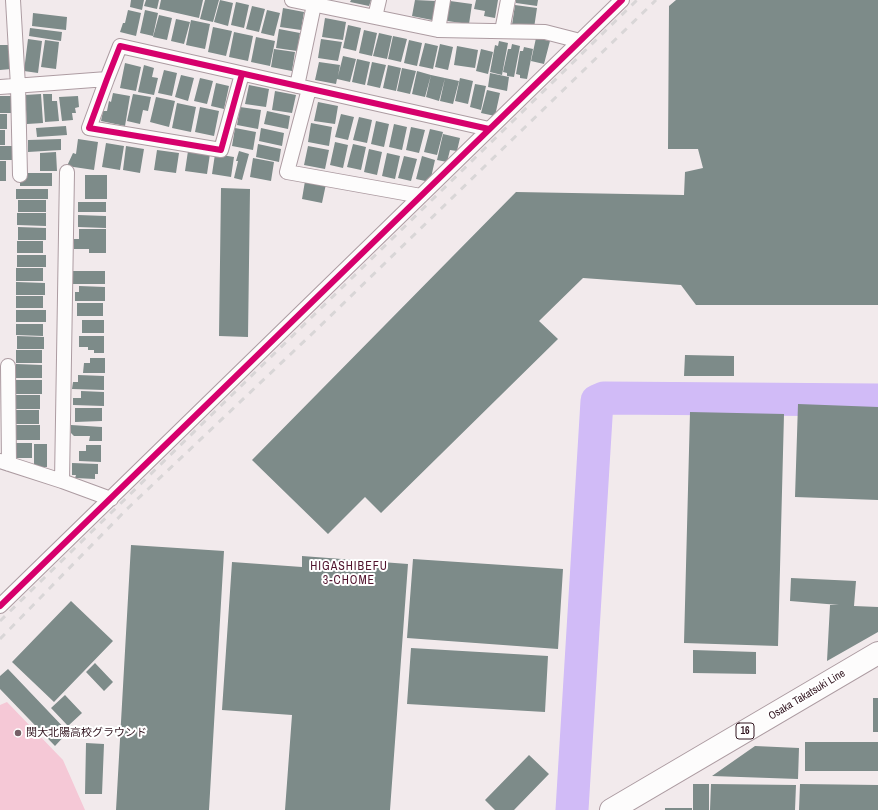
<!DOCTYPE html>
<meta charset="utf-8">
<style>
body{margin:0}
canvas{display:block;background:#f2eaec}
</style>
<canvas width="878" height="810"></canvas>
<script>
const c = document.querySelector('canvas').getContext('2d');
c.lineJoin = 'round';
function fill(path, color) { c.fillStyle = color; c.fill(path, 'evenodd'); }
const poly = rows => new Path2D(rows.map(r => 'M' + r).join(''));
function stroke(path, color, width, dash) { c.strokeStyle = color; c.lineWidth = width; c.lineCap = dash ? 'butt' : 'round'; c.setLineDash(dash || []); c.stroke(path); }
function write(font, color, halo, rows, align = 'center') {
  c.font = font + ' "Archivo Narrow","Noto Sans JP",sans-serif'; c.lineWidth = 4; c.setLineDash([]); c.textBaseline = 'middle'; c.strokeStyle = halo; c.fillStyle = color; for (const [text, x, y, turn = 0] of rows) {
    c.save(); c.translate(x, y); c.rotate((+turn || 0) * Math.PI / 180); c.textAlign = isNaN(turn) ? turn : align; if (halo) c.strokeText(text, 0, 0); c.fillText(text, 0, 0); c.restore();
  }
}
fill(poly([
 [7,702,63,760,85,810,0,810,0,705]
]), '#f5c8d6');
stroke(poly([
 [572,810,597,401,604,398,878,400]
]), '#d1bbf7', 33);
fill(poly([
 [131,0,144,0,142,10,130,7],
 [146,0,159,0,157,9,144,6],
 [161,0,203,0,199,18,159,9],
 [205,0,219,0,213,22,200,19],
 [220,0,233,3,228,26,214,22],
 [351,0,371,0,369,6,350,2],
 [415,0,436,1,432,20,412,16],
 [476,0,498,0,495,18,484,16,485,11,474,9],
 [516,0,538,0,537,6,516,3],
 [676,0,878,0,878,305,696,305,681,285,583,278,539,321,558,339,381,513,365,497,328,534,252,460,516,192,684,195,685,172,703,168,698,149,668,149,669,6],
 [450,1,472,4,469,24,447,21],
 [236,2,249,5,244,28,231,25],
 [515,5,537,8,534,28,512,25],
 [252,6,265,9,259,32,246,29],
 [283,8,304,12,301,30,280,27],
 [128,10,141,13,136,36,120,32,123,23,125,23],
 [145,10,158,13,153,36,140,33],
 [267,10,280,13,274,36,261,33],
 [33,13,67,17,66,30,32,26],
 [159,15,172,18,167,40,153,37],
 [325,18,346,22,343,40,322,37],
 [176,19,190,22,184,44,171,41],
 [191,20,210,24,205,49,186,45],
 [348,25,361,28,356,51,343,48],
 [213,27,232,31,226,56,208,52],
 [30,28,62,32,61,41,29,36],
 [279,29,300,33,297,51,276,48],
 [364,30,377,33,372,56,359,53],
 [234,32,253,36,248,61,229,57],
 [379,33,392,36,387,59,373,56],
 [393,36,407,39,401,62,388,59],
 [256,37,275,41,270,66,251,62],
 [536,38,550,41,544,64,531,61],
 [28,39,42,41,38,73,24,71],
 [321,39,342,42,338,61,318,58],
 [45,40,59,42,56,69,41,67],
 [409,40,422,43,417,66,404,63],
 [499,41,508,43,502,75,490,72,495,45,498,46],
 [425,43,438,46,433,69,419,66],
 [440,44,453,47,448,70,435,67],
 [512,44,520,46,514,77,507,76,507,73,503,72,508,49,511,49],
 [0,45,10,45,11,69,0,70],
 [457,46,478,50,475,68,454,65],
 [524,47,533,49,527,79,520,78,520,75,516,74,520,51,523,51],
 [274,49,295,52,292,71,271,67],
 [481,49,493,52,488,74,476,71],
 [343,56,356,59,350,82,337,79,336,84,315,80,319,62,340,65,338,76],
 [357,59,370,62,365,85,352,82],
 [372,62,386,65,380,88,367,85],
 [125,63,141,67,136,91,120,88],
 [144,65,154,68,152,77,158,78,154,95,138,92],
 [388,65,401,68,396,91,383,88],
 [402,68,416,71,410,94,397,91],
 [164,70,177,73,172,96,158,93],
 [417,71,431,75,425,97,412,94],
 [490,73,509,77,507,91,488,87],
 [181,75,194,78,188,101,175,97],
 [431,75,445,78,439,101,426,97],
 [200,78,213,81,207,104,194,101],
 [445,78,459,81,453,104,440,101],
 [460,78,473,81,468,104,455,101],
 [216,83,229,86,224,109,211,106],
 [475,84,486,86,481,110,470,107],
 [249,85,269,89,266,107,245,104],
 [487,90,500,93,495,116,481,113],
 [275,91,296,95,292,113,272,110],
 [113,93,130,96,125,126,101,121,103,111,107,111,109,101,111,102],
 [41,94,43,123,27,124,25,95],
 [43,94,52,94,52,101,57,101,59,121,45,122],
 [133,94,151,97,148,111,143,110,140,124,127,121],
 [0,96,12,96,12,113,0,113],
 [78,96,79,107,75,108,76,113,72,113,73,120,62,121,59,97],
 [156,97,175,101,169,127,150,122],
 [318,102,338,106,335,124,314,121],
 [177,103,196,107,191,132,172,128],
 [200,107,219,111,214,136,195,132],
 [240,107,261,110,258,129,237,125],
 [267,111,290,116,288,129,264,124],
 [0,114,7,114,7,129,0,129],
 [341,114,354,117,348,140,335,137],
 [359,117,372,120,367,143,353,140],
 [376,121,389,124,384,147,371,144],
 [311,123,332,127,329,146,308,142],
 [394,124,407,127,402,150,389,147],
 [66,126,67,135,37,137,36,128],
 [411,127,425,130,419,153,406,150],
 [235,128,256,132,253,150,232,146],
 [261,128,284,133,282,146,259,141],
 [430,129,443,132,437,155,424,152],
 [0,130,5,130,5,145,0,145],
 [443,134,460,138,457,151,450,150,447,162,437,160],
 [61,139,61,150,28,152,28,140],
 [78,139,98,142,94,170,67,166,73,153,76,154],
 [335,142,348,145,343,168,330,165],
 [106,143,124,146,120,170,102,167],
 [258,144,281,149,279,162,256,157],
 [353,144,366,147,361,170,347,167],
 [0,146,12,146,12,160,0,160],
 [126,146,144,149,140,173,123,170],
 [308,146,329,150,325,169,304,165],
 [369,149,382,152,377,175,364,172],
 [157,150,179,153,176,173,154,170],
 [188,151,210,154,207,174,185,171],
 [239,151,249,154,242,180,234,178,238,161,236,161],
 [56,152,57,171,40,171,40,153],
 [387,153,400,156,395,179,382,176],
 [215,154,234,157,231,177,212,174],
 [404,156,417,159,411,181,398,178],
 [422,156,435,160,430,182,416,179],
 [253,158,274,162,271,181,250,177],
 [0,161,6,161,6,181,0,181],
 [20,173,52,173,52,186,20,186],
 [85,175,107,175,107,199,85,199],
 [305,181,326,184,322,203,302,199],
 [221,188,250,189,248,337,219,336],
 [16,189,48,189,48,199,16,199],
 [18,200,46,200,46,212,18,212],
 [78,202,106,202,106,212,78,212],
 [17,213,46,213,46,226,17,225],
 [78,215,106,216,106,228,78,227],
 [18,227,46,228,46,240,18,240],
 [79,229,106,229,106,253,89,253,89,249,74,249,74,239,79,239],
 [17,241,43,241,43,253,17,253],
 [17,255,46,255,46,267,17,267],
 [16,268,43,268,43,281,16,281],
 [72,271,105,271,105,284,72,284],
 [16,282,45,283,45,295,16,295],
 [79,286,105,287,105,301,75,301,75,292,79,292],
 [16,296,43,296,43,308,16,308],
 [77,303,103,303,103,316,77,316],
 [16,310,46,310,46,322,16,322],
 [82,320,104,320,104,333,82,333],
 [16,324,43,324,43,336,16,335],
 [17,336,44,337,44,349,17,349],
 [79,336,104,336,104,353,94,353,94,350,88,350,88,347,79,347],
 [16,350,42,350,42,363,16,363],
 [685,355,734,356,734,376,684,376],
 [90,358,105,358,105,373,83,373,84,363,90,363],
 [16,364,42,365,42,378,15,378],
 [78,375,104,376,104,390,72,389,73,382,78,382],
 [15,380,42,380,42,394,15,394],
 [81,391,104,392,104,406,73,405,73,398,81,398],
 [15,395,40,395,40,409,15,409],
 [798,404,878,407,878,500,795,497],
 [75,408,102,408,102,421,75,422],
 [16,410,39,410,39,424,16,424],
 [690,412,784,414,778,646,684,643],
 [15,425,40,425,40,440,15,440],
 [71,425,102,427,102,441,89,441,90,436,74,436,71,433],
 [13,443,32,443,32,458,13,458],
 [34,444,47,444,47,467,34,467],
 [86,445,101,445,101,462,79,461,79,451,86,451],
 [72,463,98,464,98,474,95,474,95,479,75,478,76,475,72,475],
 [131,545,224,551,209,810,116,810],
 [302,556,408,564,390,810,285,810,292,715,222,710,232,562,302,567],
 [413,559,563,569,558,649,407,638],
 [791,578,856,581,854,606,878,607,878,632,827,661,830,605,839,605,790,601],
 [71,601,113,641,54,702,12,662],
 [411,648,548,656,545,712,407,704],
 [693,650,756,652,756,674,693,673],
 [95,663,113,682,104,691,86,672],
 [8,669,68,732,55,746,0,689,0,676],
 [65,695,82,713,68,726,51,708],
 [873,698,878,698,878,732,873,732],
 [805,742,878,742,878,771,805,771],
 [86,743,104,744,102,794,85,794],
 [755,746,799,748,798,779,712,776],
 [529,755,549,774,514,810,495,810,485,800],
 [693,784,709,784,709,810,693,810],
 [711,784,796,785,795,810,710,810],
 [800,784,878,785,878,810,799,810],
 [665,808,692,808,692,810,665,810]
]), '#7d8b89');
const street = poly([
 [13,0,18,86,20,175],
 [292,0,438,30,545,32,580,41],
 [375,17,379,0],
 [438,30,443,0],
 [502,31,508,0],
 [242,74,221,150,89,128,107,79,120,46,489,129],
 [297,86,315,0],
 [0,87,107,79],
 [309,89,287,172,421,196],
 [67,172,62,481,111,499],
 [8,366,9,464],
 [0,461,62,481],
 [0,606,622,0]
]);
const primary = poly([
 [611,810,878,653]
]);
stroke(street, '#ad9ca2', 16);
stroke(primary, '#ad9ca2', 24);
stroke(street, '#fdfcfc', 14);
stroke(primary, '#fdfcfc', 22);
stroke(poly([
 [0,621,637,0],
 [0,639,127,509,315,331,656,0]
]), '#d9d6d7', 3, [7, 7]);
stroke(poly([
 [242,74,221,150,89,128,107,79,120,46,489,129],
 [0,606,622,0]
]), '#d6006c', 6);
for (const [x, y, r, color] of [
 [18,733,4,"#756067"]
]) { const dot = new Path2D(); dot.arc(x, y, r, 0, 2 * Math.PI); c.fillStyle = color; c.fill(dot); stroke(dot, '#fff', 1.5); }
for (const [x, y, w] of [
 [745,731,18]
]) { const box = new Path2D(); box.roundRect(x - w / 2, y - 8, w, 16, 3); c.fillStyle = '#fff'; c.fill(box); stroke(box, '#321620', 1); }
write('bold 10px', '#321620', null, [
 ["16",745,731]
]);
write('11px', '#321620', '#fff', [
 ["Osaka Takatsuki Line",807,695,-31]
]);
write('11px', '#321620', '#fff', [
 ["関大北陽高校グラウンド",26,733]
], 'left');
c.letterSpacing = '1px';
write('12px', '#50132d', '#fff', [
 ["HIGASHIBEFU",349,567],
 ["3-CHOME",349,581]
]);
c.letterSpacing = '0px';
</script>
